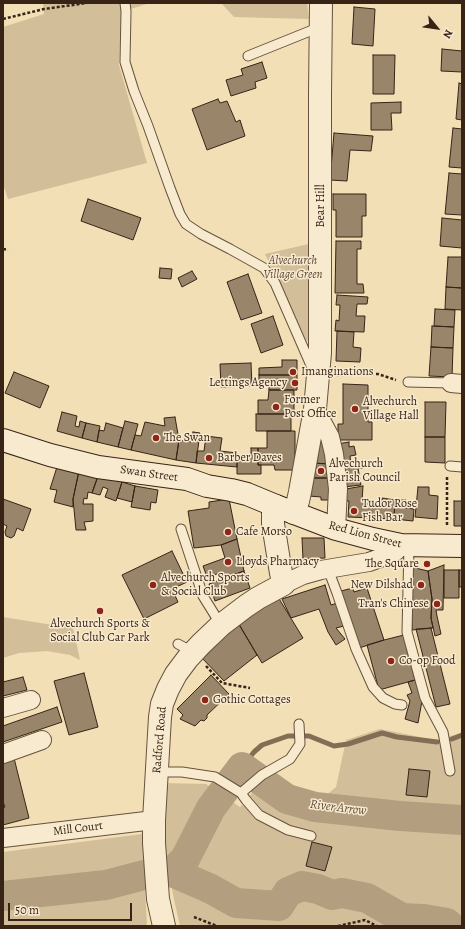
<!DOCTYPE html>
<style>
body{margin:0}
#map{position:relative;width:465px;height:929px;overflow:hidden;background:#f2dfb5;font-family:Alegreya,serif}
canvas{display:block}
.frame{position:absolute;inset:0;border:4px solid #382317;pointer-events:none}
.north{position:absolute;left:417px;top:8px;width:40px;height:40px;-webkit-text-stroke:3px #f7eacf;paint-order:stroke;rotate:119deg;font-size:11px;font-weight:700;line-height:16px;text-align:center;color:#382317}
.north::after{content:'';display:block;margin:auto;width:14px;height:18px;background:#382317;clip-path:polygon(50% 0,100% 100%,50% 72%,0 100%)}
.scale{position:absolute;left:8px;top:903px;width:124px;height:18px;box-sizing:border-box;border:2px solid #382317;border-top:0;padding-left:5px;font-size:12px;line-height:14px;white-space:nowrap;color:#382317;-webkit-text-stroke:3px #f7eacf;paint-order:stroke}
</style>
<div id="map">
<canvas width="465" height="929"></canvas>
<div class="frame"></div>
<div class="north">N</div>
<div class="scale">50 m</div>
</div>
<script>
const c = document.querySelector('canvas').getContext('2d');
c.lineJoin = 'round';
function fill(path, color) { c.fillStyle = color; c.fill(path, 'evenodd'); }
const poly = rows => new Path2D(rows.map(r => 'M' + r).join(''));
function stroke(path, color, width, dash) { c.strokeStyle = color; c.lineWidth = width; c.lineCap = dash ? 'butt' : 'round'; c.setLineDash(dash || []); c.stroke(path); }
function write(font, color, halo, rows, align = 'center') {
  c.font = font + ' Alegreya,serif'; c.lineWidth = 3; c.setLineDash([]); c.textBaseline = 'middle'; c.strokeStyle = halo; c.fillStyle = color; for (const [text, x, y, turn = 0] of rows) {
    c.save(); c.translate(x, y); c.rotate((+turn || 0) * Math.PI / 180); c.textAlign = isNaN(turn) ? turn : align; if (halo) c.strokeText(text, 0, 0); c.fillText(text, 0, 0); c.restore();
  }
}
fill(poly([
 [43,3,150,3,121,12,119,65,147,163,8,199,3,184,3,27,44,14],
 [221,3,307,3,309,19,234,17],
 [313,243,310,342,306,340,265,254],
 [3,617,59,626,62,622,72,623,80,660,70,655,47,651,19,653,3,658],
 [380,729,435,740,462,733,462,926,180,926,173,895,164,841,164,783,206,784,240,807,256,788,274,778,316,804,336,787,346,740],
 [142,834,147,926,3,926,3,852]
]), '#d2bf9a');
stroke(poly([
 [452,739,462,735],
 [242,767,254,752,262,745,288,736,309,736,334,746,348,744,382,733,397,737,437,742]
]), '#826d55', 5);
stroke(poly([
 [172,872,211,889,236,903,279,906,288,892,302,886,318,889,332,895,342,893,367,898,402,918,424,919,447,923,450,926],
 [161,873,172,872,185,859,211,808,242,767,287,799,315,807,400,816,462,820],
 [3,896,106,885,144,875]
]), '#b39f7f', 30);
const building = poly([
 [354,7,375,9,373,46,352,44,354,7],
 [442,49,462,51,462,72,441,71,442,49],
 [373,55,395,55,394,94,373,94,373,55],
 [262,62,267,78,255,82,256,88,231,96,226,80,243,75,241,69,262,62],
 [459,83,462,84,462,120,456,119,459,83],
 [218,99,220,103,227,101,236,122,240,120,245,136,207,150,192,109,218,99],
 [401,102,401,113,391,113,392,130,371,130,371,103,401,102],
 [453,128,462,129,462,168,449,167,453,128],
 [334,133,373,136,371,151,350,150,347,181,330,180,334,133],
 [449,173,462,174,462,215,445,214,449,173],
 [333,194,366,194,366,216,362,216,362,237,336,237,336,210,333,210,333,194],
 [88,199,141,218,133,240,81,221,88,199],
 [442,218,462,220,462,248,440,246,442,218],
 [336,241,361,241,361,249,357,249,357,284,363,284,364,293,335,293,336,241],
 [448,257,462,257,462,288,446,287,448,257],
 [160,268,172,269,171,279,159,278,160,268],
 [192,271,197,279,182,287,178,278,192,271],
 [248,274,262,313,241,320,227,282,248,274],
 [446,287,462,288,462,310,445,309,446,287],
 [337,295,368,297,367,304,357,304,356,316,365,316,364,332,335,331,336,320,339,321,340,305,336,305,337,295],
 [435,309,455,310,454,327,434,326,435,309],
 [273,316,283,345,261,353,251,324,273,316],
 [432,326,454,327,453,348,431,347,432,326],
 [337,331,354,332,353,347,361,348,360,362,336,361,337,331],
 [431,347,453,348,452,377,429,376,431,347],
 [282,360,297,360,297,375,259,375,259,368,282,367,282,360],
 [251,363,252,386,221,387,220,364,251,363],
 [14,372,49,386,40,408,5,393,14,372],
 [259,375,297,375,297,390,269,390,269,383,259,383,259,375],
 [343,384,368,385,368,422,372,422,372,440,338,440,338,424,343,424,343,384],
 [269,390,294,390,294,414,258,414,258,400,268,400,269,390],
 [425,402,446,402,445,437,425,437,425,402],
 [62,412,77,416,75,426,79,427,80,421,86,423,82,438,57,431,62,412],
 [256,414,291,414,291,431,256,431,256,414],
 [175,417,179,440,176,460,131,450,135,435,141,436,145,422,165,426,164,418,175,417],
 [125,421,138,424,131,450,118,447,125,421],
 [86,423,100,426,97,442,82,438,86,423],
 [106,423,123,428,118,447,97,442,99,430,104,431,106,423],
 [267,431,295,431,295,470,275,470,274,465,258,465,258,448,267,448,267,431],
 [193,432,200,433,196,463,176,460,179,440,192,442,193,432],
 [206,436,222,438,220,451,237,453,237,467,196,463,197,451,204,451,206,436],
 [317,437,328,439,332,464,310,463,317,437],
 [425,437,445,437,445,463,425,462,425,437],
 [349,442,349,447,354,446,356,455,350,456,351,464,340,465,337,444,349,442],
 [251,448,258,448,258,465,261,465,261,474,237,474,237,456,251,456,251,448],
 [362,462,363,468,358,468,361,485,344,487,340,465,362,462],
 [310,463,332,464,331,478,310,478,310,463],
 [57,467,79,471,73,499,73,507,54,502,57,490,50,489,57,467],
 [79,471,98,476,92,493,88,492,87,499,84,498,83,504,93,504,93,521,84,522,86,530,76,530,73,499,79,471],
 [98,476,122,482,116,501,105,497,108,489,103,487,100,495,92,493,98,476],
 [310,478,333,478,332,500,321,500,321,497,309,496,310,478],
 [122,482,135,486,132,502,117,498,122,482],
 [135,486,158,490,156,503,151,502,150,510,131,507,135,486],
 [363,486,362,501,382,503,382,498,395,500,394,519,348,517,349,501,346,501,346,489,363,486],
 [418,487,429,487,429,495,438,496,437,519,415,517,418,487],
 [3,499,31,509,23,531,17,528,14,536,11,538,6,536,5,532,7,526,3,524,3,499],
 [229,499,237,539,221,545,194,548,188,511,209,508,209,502,229,499],
 [395,500,406,500,406,508,414,509,413,521,394,519,395,500],
 [454,501,462,501,462,526,454,526,454,501],
 [302,538,324,538,325,558,303,559,302,538],
 [237,539,244,571,223,579,220,573,207,577,203,566,225,558,221,545,237,539],
 [172,551,187,582,172,589,178,602,144,619,122,575,172,551],
 [444,565,443,610,436,610,437,616,441,634,435,636,431,618,432,599,428,571,444,565],
 [411,567,428,571,432,599,431,618,433,628,412,630,411,567],
 [444,570,459,570,459,598,444,598,444,570],
 [459,570,462,570,462,587,459,587,459,570],
 [244,571,250,588,215,601,209,584,244,571],
 [325,585,331,605,337,603,344,626,336,628,345,639,336,645,328,632,319,609,291,618,282,599,325,585],
 [353,588,354,592,367,588,384,640,359,648,341,591,353,588],
 [278,597,303,638,262,663,237,621,278,597],
 [237,621,257,655,224,681,200,656,237,621],
 [431,628,450,704,436,707,416,629,431,628],
 [404,635,415,680,379,690,367,645,384,640,404,635],
 [84,673,98,727,69,735,54,681,84,673],
 [211,675,229,694,207,715,207,718,204,721,201,720,195,726,180,719,183,715,177,709,211,675],
 [23,677,27,690,3,696,3,682,23,677],
 [415,680,422,701,418,723,405,719,410,701,407,695,412,693,408,682,415,680],
 [57,707,62,722,3,742,3,726,57,707],
 [14,758,29,818,3,825,3,808,5,807,3,802,3,761,14,758],
 [409,769,430,771,427,797,406,795,409,769],
 [312,842,332,847,325,871,306,866,312,842]
]);
fill(building, '#998569');
stroke(building, '#382317', 1);
const service = poly([
 [125,3,126,11,125,62,134,91,148,126,170,188,180,214,186,224,201,234,230,249,264,268,275,283,313,370],
 [248,56,320,27],
 [408,382,451,383],
 [450,466,462,467],
 [181,529,203,596,221,625],
 [409,546,407,632,425,698,443,732,450,771],
 [328,569,337,593,356,649,373,687,383,698,395,704,402,705],
 [178,644,193,652],
 [157,772,182,772,215,777,241,793,262,775,290,759,300,744,299,724],
 [241,793,246,800,259,815,288,830,311,836]
]);
const minor = poly([
 [451,383,462,384],
 [315,409,330,437,334,454,338,489,336,529],
 [284,584,303,575,321,570,369,562,380,558,396,551,401,545],
 [3,708,31,700],
 [3,754,42,740],
 [3,838,154,820]
]);
const tertiary = poly([
 [294,513,298,501,300,492,315,409,320,353,320,94,321,3],
 [164,926,158,899,154,843,154,820,160,717,162,704,168,689,176,674,188,658,201,644,221,625,246,606,258,598,284,584,281,573,273,524,273,513,276,506]
]);
const secondary = poly([
 [3,440,50,455,98,467,187,479,207,486,231,490,247,494,276,506,336,529,373,539,401,545,462,546]
]);
stroke(service, '#66523e', 11);
stroke(minor, '#66523e', 20);
stroke(tertiary, '#66523e', 24);
stroke(secondary, '#382317', 24);
stroke(poly([
 [3,19,44,9,87,3],
 [3,249,8,250],
 [336,375,378,374,396,380],
 [447,477,447,526],
 [206,666,222,683,250,688],
 [194,917,217,926],
 [338,926,365,920,377,926]
]), '#382317', 2.5, [3, 2]);
stroke(service, '#f7eacf', 9);
stroke(minor, '#f7eacf', 18);
stroke(tertiary, '#f7eacf', 22);
stroke(secondary, '#f7eacf', 22);
for (const [x, y, r, color] of [
 [293,372,4,"#8f2418"],
 [295,383,4,"#8f2418"],
 [276,407,4,"#8f2418"],
 [355,409,4,"#8f2418"],
 [156,438,4,"#8f2418"],
 [209,458,4,"#8f2418"],
 [321,471,4,"#8f2418"],
 [354,511,4,"#8f2418"],
 [228,532,4,"#8f2418"],
 [228,562,4,"#8f2418"],
 [427,564,4,"#8f2418"],
 [153,585,4,"#8f2418"],
 [421,585,4,"#8f2418"],
 [437,604,4,"#8f2418"],
 [100,611,4,"#8f2418"],
 [391,661,4,"#8f2418"],
 [205,700,4,"#8f2418"]
]) { const dot = new Path2D(); dot.arc(x, y, r, 0, 2 * Math.PI); c.fillStyle = color; c.fill(dot); stroke(dot, '#f7eacf', 1.5); }
write('12px', '#382317', '#f7eacf', [
 ["Bear Hill",321,206,-90],
 ["Swan Street",149,474,8],
 ["Red Lion Street",365,535,15],
 ["Radford Road",160,740,-85],
 ["Mill Court",78,829,-7]
]);
write('italic 12px', '#5e4a38', '#f7eacf', [
 ["Alvechurch",293,261],
 ["Village Green",293,275]
]);
write('12px', '#382317', '#f7eacf', [
 ["Imanginations",301,372],
 ["Lettings Agency",287,383,"right"],
 ["Former",284,400],
 ["Post Office",284,414],
 ["Alvechurch",363,402],
 ["Village Hall",363,416],
 ["The Swan",164,438],
 ["Barber Daves",217,458],
 ["Alvechurch",329,464],
 ["Parish Council",329,478],
 ["Tudor Rose",362,504],
 ["Fish Bar",362,518],
 ["Cafe Morso",236,532],
 ["Lloyds Pharmacy",236,562],
 ["The Square",419,564,"right"],
 ["Alvechurch Sports",161,578],
 ["& Social Club",161,592],
 ["New Dilshad",413,585,"right"],
 ["Tran's Chinese",429,604,"right"],
 ["Alvechurch Sports &",100,624,"center"],
 ["Social Club Car Park",100,638,"center"],
 ["Co-op Food",399,661],
 ["Gothic Cottages",213,700]
], 'left');
write('italic 13px', '#634e3b', '#f7eacf', [
 ["River Arrow",338,808,7]
]);
</script>
